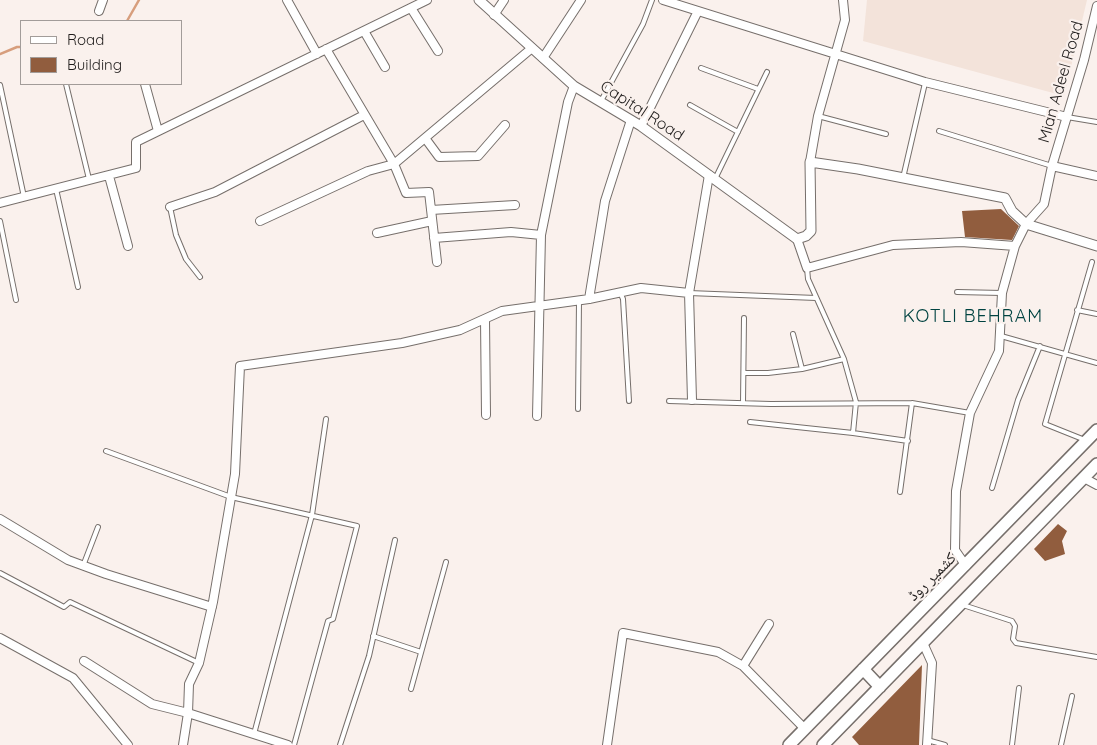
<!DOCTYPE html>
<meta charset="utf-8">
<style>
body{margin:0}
#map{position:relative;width:1097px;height:745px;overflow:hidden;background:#faf1ed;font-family:Quicksand,sans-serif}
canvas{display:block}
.legend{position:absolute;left:20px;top:20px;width:162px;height:65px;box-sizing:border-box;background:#faf1ed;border:1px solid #a29c99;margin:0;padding:6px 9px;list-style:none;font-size:15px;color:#1f1c1b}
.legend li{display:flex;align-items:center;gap:10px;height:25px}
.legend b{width:25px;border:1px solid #a29c99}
</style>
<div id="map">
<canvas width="1097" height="745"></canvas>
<ul class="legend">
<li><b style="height:6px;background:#fff"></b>Road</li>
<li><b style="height:14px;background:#915d3e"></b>Building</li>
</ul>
</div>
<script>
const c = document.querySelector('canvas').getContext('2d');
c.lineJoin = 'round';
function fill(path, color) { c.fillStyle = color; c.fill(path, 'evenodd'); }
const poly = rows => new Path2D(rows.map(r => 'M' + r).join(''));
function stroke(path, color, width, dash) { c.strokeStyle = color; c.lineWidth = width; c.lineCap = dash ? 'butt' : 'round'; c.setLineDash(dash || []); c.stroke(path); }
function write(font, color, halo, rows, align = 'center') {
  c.font = font + ' Quicksand,"Noto Naskh Arabic",sans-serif'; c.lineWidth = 4.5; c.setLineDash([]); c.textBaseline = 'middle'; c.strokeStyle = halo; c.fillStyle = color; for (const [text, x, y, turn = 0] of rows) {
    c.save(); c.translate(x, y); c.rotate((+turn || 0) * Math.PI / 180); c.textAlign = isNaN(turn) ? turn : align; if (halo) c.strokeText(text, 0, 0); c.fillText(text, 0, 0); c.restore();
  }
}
fill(poly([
 [867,0,1087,0,1064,96,863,41]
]), '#f3e3da');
stroke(poly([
 [127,21,139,0],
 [0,54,17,47,21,47]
]), '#d79e7d', 2.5);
fill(poly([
 [1001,209,1019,226,1012,240,965,237,962,211],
 [1058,524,1067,531,1062,541,1065,554,1045,561,1034,549],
 [922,665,919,745,859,745,852,737]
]), '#915d3e');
const service = poly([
 [701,68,758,89],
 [66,84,89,179],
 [0,85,24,197],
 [601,101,643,24,652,0],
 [690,105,738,132],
 [818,116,886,134],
 [1067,117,1097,122],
 [939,131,1052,166],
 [903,178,925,83],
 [715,179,767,72],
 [56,189,78,287],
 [170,207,176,235,186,259,200,277],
 [0,221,16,300],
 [807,268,808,279,844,359,856,402,853,433],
 [620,292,623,299,629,401],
 [957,292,1002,293],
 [689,293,816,298],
 [1077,310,1097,314],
 [793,334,802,369],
 [1001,336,1097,363],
 [744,373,768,373,802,369,844,359],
 [669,401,771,404,912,403,970,413],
 [743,403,744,318],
 [578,409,579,300],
 [750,422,853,433,908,441],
 [1085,440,1045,424,1092,262],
 [106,451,231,497,357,526,333,619,328,621,294,745],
 [992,488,1018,400,1040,346],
 [900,492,912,403],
 [83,566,98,527],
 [0,573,64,607,70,602,199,663],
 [963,605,1012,621,1015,626,1013,639,1016,643,1097,657],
 [373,636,421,652],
 [411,689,446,562],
 [254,734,312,515,326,419],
 [927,740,945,745],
 [340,745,369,656,395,540],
 [1012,745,1019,688],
 [1061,745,1072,696]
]);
const minor = poly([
 [287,0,317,54],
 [663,0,925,82,1067,117],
 [411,8,438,51],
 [99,11,103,0],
 [494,15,504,0],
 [364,31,385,67],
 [326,49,394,164,406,193,429,192,437,262],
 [543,58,581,0],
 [145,84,158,131],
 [641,126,698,11],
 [425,138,439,157,478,156,505,125],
 [810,162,818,116,845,20,843,0],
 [1052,166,1097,176],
 [109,176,128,246],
 [0,203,136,168,136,142,427,0],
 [170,207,215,192,364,115],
 [431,210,515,205],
 [260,221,368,171,394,164,532,48],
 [377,233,432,221],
 [434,238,511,232,541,235],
 [797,239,807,268,893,245,961,242,1015,246,1026,224,1044,204,1052,166,1084,60,1097,6],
 [589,299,605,201,631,120],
 [485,319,486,415],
 [692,400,689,293,709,175],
 [537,416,541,235,568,102,574,86],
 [1084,478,1097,485],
 [0,519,68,560,106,574,212,607],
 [966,566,955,550,956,491,970,413,999,351,1002,293,1015,246],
 [0,638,73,678,128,745],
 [923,643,932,663,927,745],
 [84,661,152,704,188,713,288,745],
 [743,666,769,624],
 [183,745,188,713,189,684,199,663,213,602,235,474,240,366,402,343,460,330,502,311,589,299,641,288,689,293],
 [607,745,623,633,718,652,743,666,805,729]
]);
const tertiary = poly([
 [479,0,574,86,641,126,797,239,806,236,811,231,810,162,858,169,1005,198,1012,211,1026,224,1097,246]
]);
const primary = poly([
 [863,669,880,687],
 [789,745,1097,430],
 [823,745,1097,464]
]);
stroke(service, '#766f6b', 6);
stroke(minor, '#766f6b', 10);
stroke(tertiary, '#766f6b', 11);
stroke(primary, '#766f6b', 14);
stroke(service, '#fff', 4);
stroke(minor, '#fff', 8);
stroke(tertiary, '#fff', 9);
stroke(primary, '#fff', 11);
write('16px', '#1f1c1b', '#faf1ed', [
 ["Mian Adeel Road",1061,82,-74],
 ["Capital Road",642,111,33],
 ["کشمیر روڈ",932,577,-45]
]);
c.letterSpacing = '1px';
write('18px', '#004341', '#faf1ed', [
 ["KOTLI BEHRAM",973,317]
]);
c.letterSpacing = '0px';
</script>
